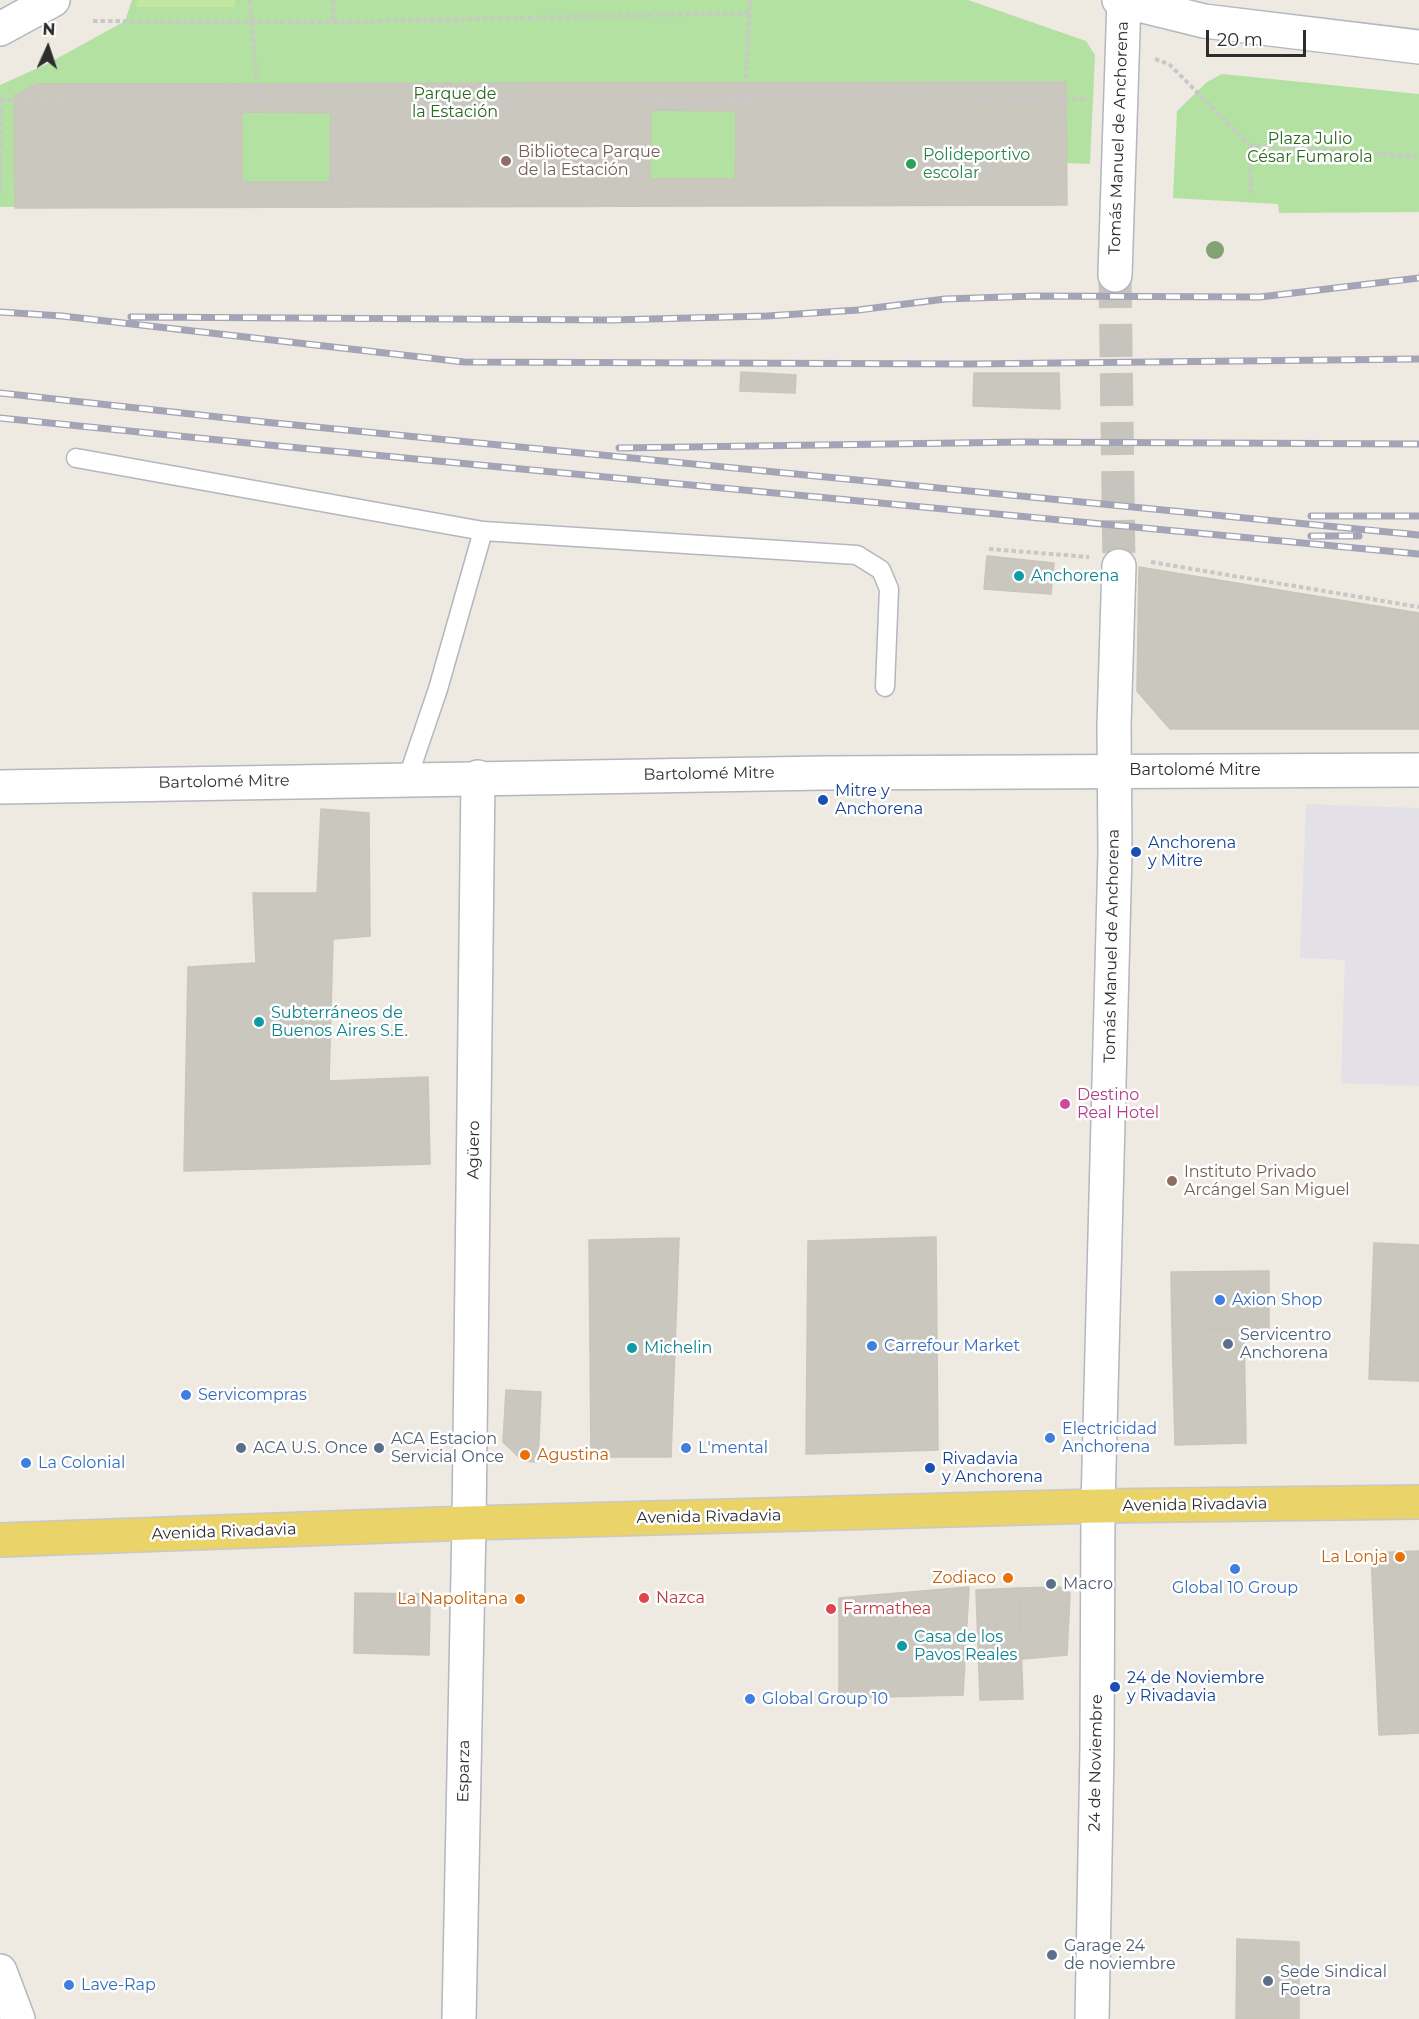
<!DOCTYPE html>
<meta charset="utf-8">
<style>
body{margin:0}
#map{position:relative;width:1419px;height:2019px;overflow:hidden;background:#eee9e1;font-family:Montserrat,sans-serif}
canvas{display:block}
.north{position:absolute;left:18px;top:18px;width:60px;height:60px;-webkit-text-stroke:4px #fff;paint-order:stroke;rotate:3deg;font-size:16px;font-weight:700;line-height:24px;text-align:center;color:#2d2d2d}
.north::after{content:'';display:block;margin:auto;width:21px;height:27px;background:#2d2d2d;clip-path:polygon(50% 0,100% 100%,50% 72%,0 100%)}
.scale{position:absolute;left:1206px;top:30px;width:100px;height:27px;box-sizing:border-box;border:3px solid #2d2d2d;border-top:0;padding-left:8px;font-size:18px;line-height:21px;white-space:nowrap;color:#2d2d2d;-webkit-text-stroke:4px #fff;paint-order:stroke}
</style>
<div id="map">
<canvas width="1419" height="2019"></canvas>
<div class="north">N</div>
<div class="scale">20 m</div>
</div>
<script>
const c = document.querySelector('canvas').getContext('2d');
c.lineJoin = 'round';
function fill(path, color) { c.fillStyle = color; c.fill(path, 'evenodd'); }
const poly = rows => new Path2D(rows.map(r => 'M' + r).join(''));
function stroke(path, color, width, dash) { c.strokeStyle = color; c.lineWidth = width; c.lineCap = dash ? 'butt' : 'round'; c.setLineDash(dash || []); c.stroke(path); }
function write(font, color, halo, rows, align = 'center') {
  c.font = font + ' Montserrat,sans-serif'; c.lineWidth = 5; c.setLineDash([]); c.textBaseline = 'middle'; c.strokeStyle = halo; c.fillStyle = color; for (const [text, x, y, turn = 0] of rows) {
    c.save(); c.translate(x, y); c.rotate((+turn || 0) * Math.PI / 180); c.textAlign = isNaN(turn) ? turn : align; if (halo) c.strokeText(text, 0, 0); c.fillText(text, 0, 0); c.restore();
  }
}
fill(poly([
 [1306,804,1419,808,1419,1086,1341,1083,1345,960,1300,958]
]), '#e3e1e7');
fill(poly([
 [132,0,968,0,1086,41,1095,55,1090,164,1066,163,1067,205,0,207,0,85,49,63,125,21],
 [1222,74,1419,94,1419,212,1279,213,1278,204,1173,198,1177,111,1207,82]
]), '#b3e1a1');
fill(poly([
 [138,0,235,0,235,7,136,7]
]), '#c3e79e');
const building = poly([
 [1066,82,1067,205,15,208,14,96,37,84,1066,82],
 [651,110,736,111,735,179,650,179,651,110],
 [242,112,331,113,330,182,242,182,242,112],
 [741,372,796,375,795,393,740,391,741,372],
 [974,373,1059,373,1060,409,973,406,974,373],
 [987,556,1054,563,1051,594,984,589,987,556],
 [1139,567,1419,613,1419,729,1170,729,1137,691,1139,567],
 [321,809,369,813,370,936,333,939,329,1081,428,1077,430,1164,184,1171,188,967,256,963,253,893,317,893,321,809],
 [936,1237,938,1450,806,1454,808,1241,936,1237],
 [679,1238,671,1457,591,1457,589,1240,679,1238],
 [1374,1243,1419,1245,1419,1381,1369,1379,1374,1243],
 [1269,1271,1269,1328,1172,1330,1171,1272,1269,1271],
 [1236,1329,1244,1329,1246,1443,1175,1445,1172,1330,1236,1329],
 [506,1390,541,1392,538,1462,523,1461,503,1442,506,1390],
 [1419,1551,1419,1733,1379,1735,1371,1553,1419,1551],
 [969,1587,963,1695,839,1698,839,1598,969,1587],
 [1060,1587,1070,1593,1067,1655,1022,1659,1019,1588,1060,1587],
 [1019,1588,1023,1699,980,1700,976,1590,1019,1588],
 [355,1593,422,1594,430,1602,429,1655,354,1653,355,1593],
 [1237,1939,1299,1942,1299,2019,1236,2019,1237,1939]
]);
fill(building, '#cac7bf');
stroke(building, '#c9c5ba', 1.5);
stroke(poly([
 [1115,275,1119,566]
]), '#c7c3bd', 33, [33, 16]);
const service = poly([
 [76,458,483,531,857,555,881,570,889,589,885,687],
 [407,780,438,689,483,531]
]);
const minor = poly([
 [1119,0,1204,21,1419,47],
 [1115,275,1124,0],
 [0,1971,18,2019],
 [459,2019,469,1523,478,777],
 [1092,2019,1097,1749,1098,1506,1115,852,1114,725,1119,566]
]);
const tertiary = poly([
 [0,787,824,773,1419,770]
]);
const secondary = poly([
 [0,29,53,0]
]);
const primary = poly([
 [0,1540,469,1523,1098,1506,1419,1502]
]);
stroke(service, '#b4b6c0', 21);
stroke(minor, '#b4b6c0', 36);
stroke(tertiary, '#b4b6c0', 36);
stroke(secondary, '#b4b6c0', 36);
stroke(primary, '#c8c8c8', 36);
stroke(poly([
 [250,0,258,100],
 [333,0,333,22],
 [93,21,333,22,749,13],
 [1155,59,1169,64,1250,145,1419,157],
 [0,100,745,101,1088,99],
 [745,101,750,0],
 [1250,145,1251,193],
 [0,194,1,100],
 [989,549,1089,557],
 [1151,562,1419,607]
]), '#c8c8c8', 4, [4.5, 3]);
stroke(service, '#fff', 18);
stroke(minor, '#fff', 33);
stroke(tertiary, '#fff', 33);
stroke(secondary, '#fff', 33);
stroke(primary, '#ead46a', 33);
const rail = poly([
 [0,312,62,316,464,362,968,364,1419,359],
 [131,317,611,320,767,316,858,310,945,299,1036,296,1260,297,1419,278],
 [0,393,264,422,1419,535],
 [0,418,268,445,1419,554],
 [619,448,1022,442,1419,444],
 [1311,516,1419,516],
 [1311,536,1359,536]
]);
stroke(rail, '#a3a5b6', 7);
stroke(rail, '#fff', 4.5, [14]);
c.fillStyle = '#82a276';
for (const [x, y] of [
 [1215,250]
]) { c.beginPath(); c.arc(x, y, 9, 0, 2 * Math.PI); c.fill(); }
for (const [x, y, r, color] of [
 [506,161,6,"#8d6e63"],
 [911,164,6,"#2e9e5b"],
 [1019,576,6,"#0f9aa8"],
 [823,800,6,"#1a4fb4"],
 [1136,852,6,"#1a4fb4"],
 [259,1022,6,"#0f9aa8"],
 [1065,1104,6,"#d1479c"],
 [1172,1181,6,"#8d6e63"],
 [1220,1300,6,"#3f7fe0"],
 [1228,1344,6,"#5c6f8a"],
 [872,1346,6,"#3f7fe0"],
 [632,1348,6,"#0f9aa8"],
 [186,1395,6,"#3f7fe0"],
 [1050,1438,6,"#3f7fe0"],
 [241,1448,6,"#5c6f8a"],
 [379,1448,6,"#5c6f8a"],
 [686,1448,6,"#3f7fe0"],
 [525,1455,6,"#e8710a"],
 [26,1463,6,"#3f7fe0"],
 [930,1468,6,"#1a4fb4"],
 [1400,1557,6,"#e8710a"],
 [1235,1569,6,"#3f7fe0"],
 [1008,1578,6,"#e8710a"],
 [1051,1584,6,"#5c6f8a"],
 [644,1598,6,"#e0444e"],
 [520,1599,6,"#e8710a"],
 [831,1609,6,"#e0444e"],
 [902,1646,6,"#0f9aa8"],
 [1115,1687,6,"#1a4fb4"],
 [750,1699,6,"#3f7fe0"],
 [1052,1955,6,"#5c6f8a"],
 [1268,1981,6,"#5c6f8a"],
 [69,1985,6,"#3f7fe0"]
]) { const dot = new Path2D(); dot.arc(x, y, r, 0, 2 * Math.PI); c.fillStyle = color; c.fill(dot); stroke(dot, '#fff', 2); }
write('16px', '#2a681f', '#fff', [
 ["Parque de",455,94],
 ["la Estación",455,112],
 ["Plaza Julio",1310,139],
 ["César Fumarola",1310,157]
]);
write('16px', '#2d2d2d', '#fff', [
 ["Tomás Manuel de Anchorena",1119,138,-88],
 ["Bartolomé Mitre",1195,770],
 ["Bartolomé Mitre",709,774,-1],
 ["Bartolomé Mitre",224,782,-1],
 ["Tomás Manuel de Anchorena",1112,946,-89],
 ["Agüero",474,1150,-89],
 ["Avenida Rivadavia",1195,1505,-1],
 ["Avenida Rivadavia",709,1517,-1],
 ["Avenida Rivadavia",224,1532,-2],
 ["24 de Noviembre",1096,1763,-89],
 ["Esparza",464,1771,-89]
]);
write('16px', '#785e54', '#fff', [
 ["Biblioteca Parque",518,152],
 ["de la Estación",518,170],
 ["Instituto Privado",1184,1172],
 ["Arcángel San Miguel",1184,1190]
], 'left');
write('16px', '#27864d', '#fff', [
 ["Polideportivo",923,155],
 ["escolar",923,173]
], 'left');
write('16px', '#0d838f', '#fff', [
 ["Anchorena",1031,576],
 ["Subterráneos de",271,1013],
 ["Buenos Aires S.E.",271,1031],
 ["Michelin",644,1348],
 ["Casa de los",914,1637],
 ["Pavos Reales",914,1655]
], 'left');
write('16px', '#164399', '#fff', [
 ["Mitre y",835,791],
 ["Anchorena",835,809],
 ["Anchorena",1148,843],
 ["y Mitre",1148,861],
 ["Rivadavia",942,1459],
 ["y Anchorena",942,1477],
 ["24 de Noviembre",1127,1678],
 ["y Rivadavia",1127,1696]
], 'left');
write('16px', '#b23c85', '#fff', [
 ["Destino",1077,1095],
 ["Real Hotel",1077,1113]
], 'left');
write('16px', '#366cbe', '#fff', [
 ["Axion Shop",1232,1300],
 ["Carrefour Market",884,1346],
 ["Servicompras",198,1395],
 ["Electricidad",1062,1429],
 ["Anchorena",1062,1447],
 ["L'mental",698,1448],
 ["La Colonial",38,1463],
 ["Global 10 Group",1235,1588,"center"],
 ["Global Group 10",762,1699],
 ["Lave-Rap",81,1985]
], 'left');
write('16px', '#4e5e75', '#fff', [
 ["Servicentro",1240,1335],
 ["Anchorena",1240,1353],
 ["ACA Estacion",391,1439],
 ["Servicial Once",391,1457],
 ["ACA U.S. Once",253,1448],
 ["Macro",1063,1584],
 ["Garage 24",1064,1946],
 ["de noviembre",1064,1964],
 ["Sede Sindical",1280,1972],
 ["Foetra",1280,1990]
], 'left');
write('16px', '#c56008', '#fff', [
 ["Agustina",537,1455,"left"],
 ["La Lonja",1388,1557],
 ["Zodiaco",996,1578],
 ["La Napolitana",508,1599]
], 'right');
write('16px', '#be3a42', '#fff', [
 ["Nazca",656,1598],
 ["Farmathea",843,1609]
], 'left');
</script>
